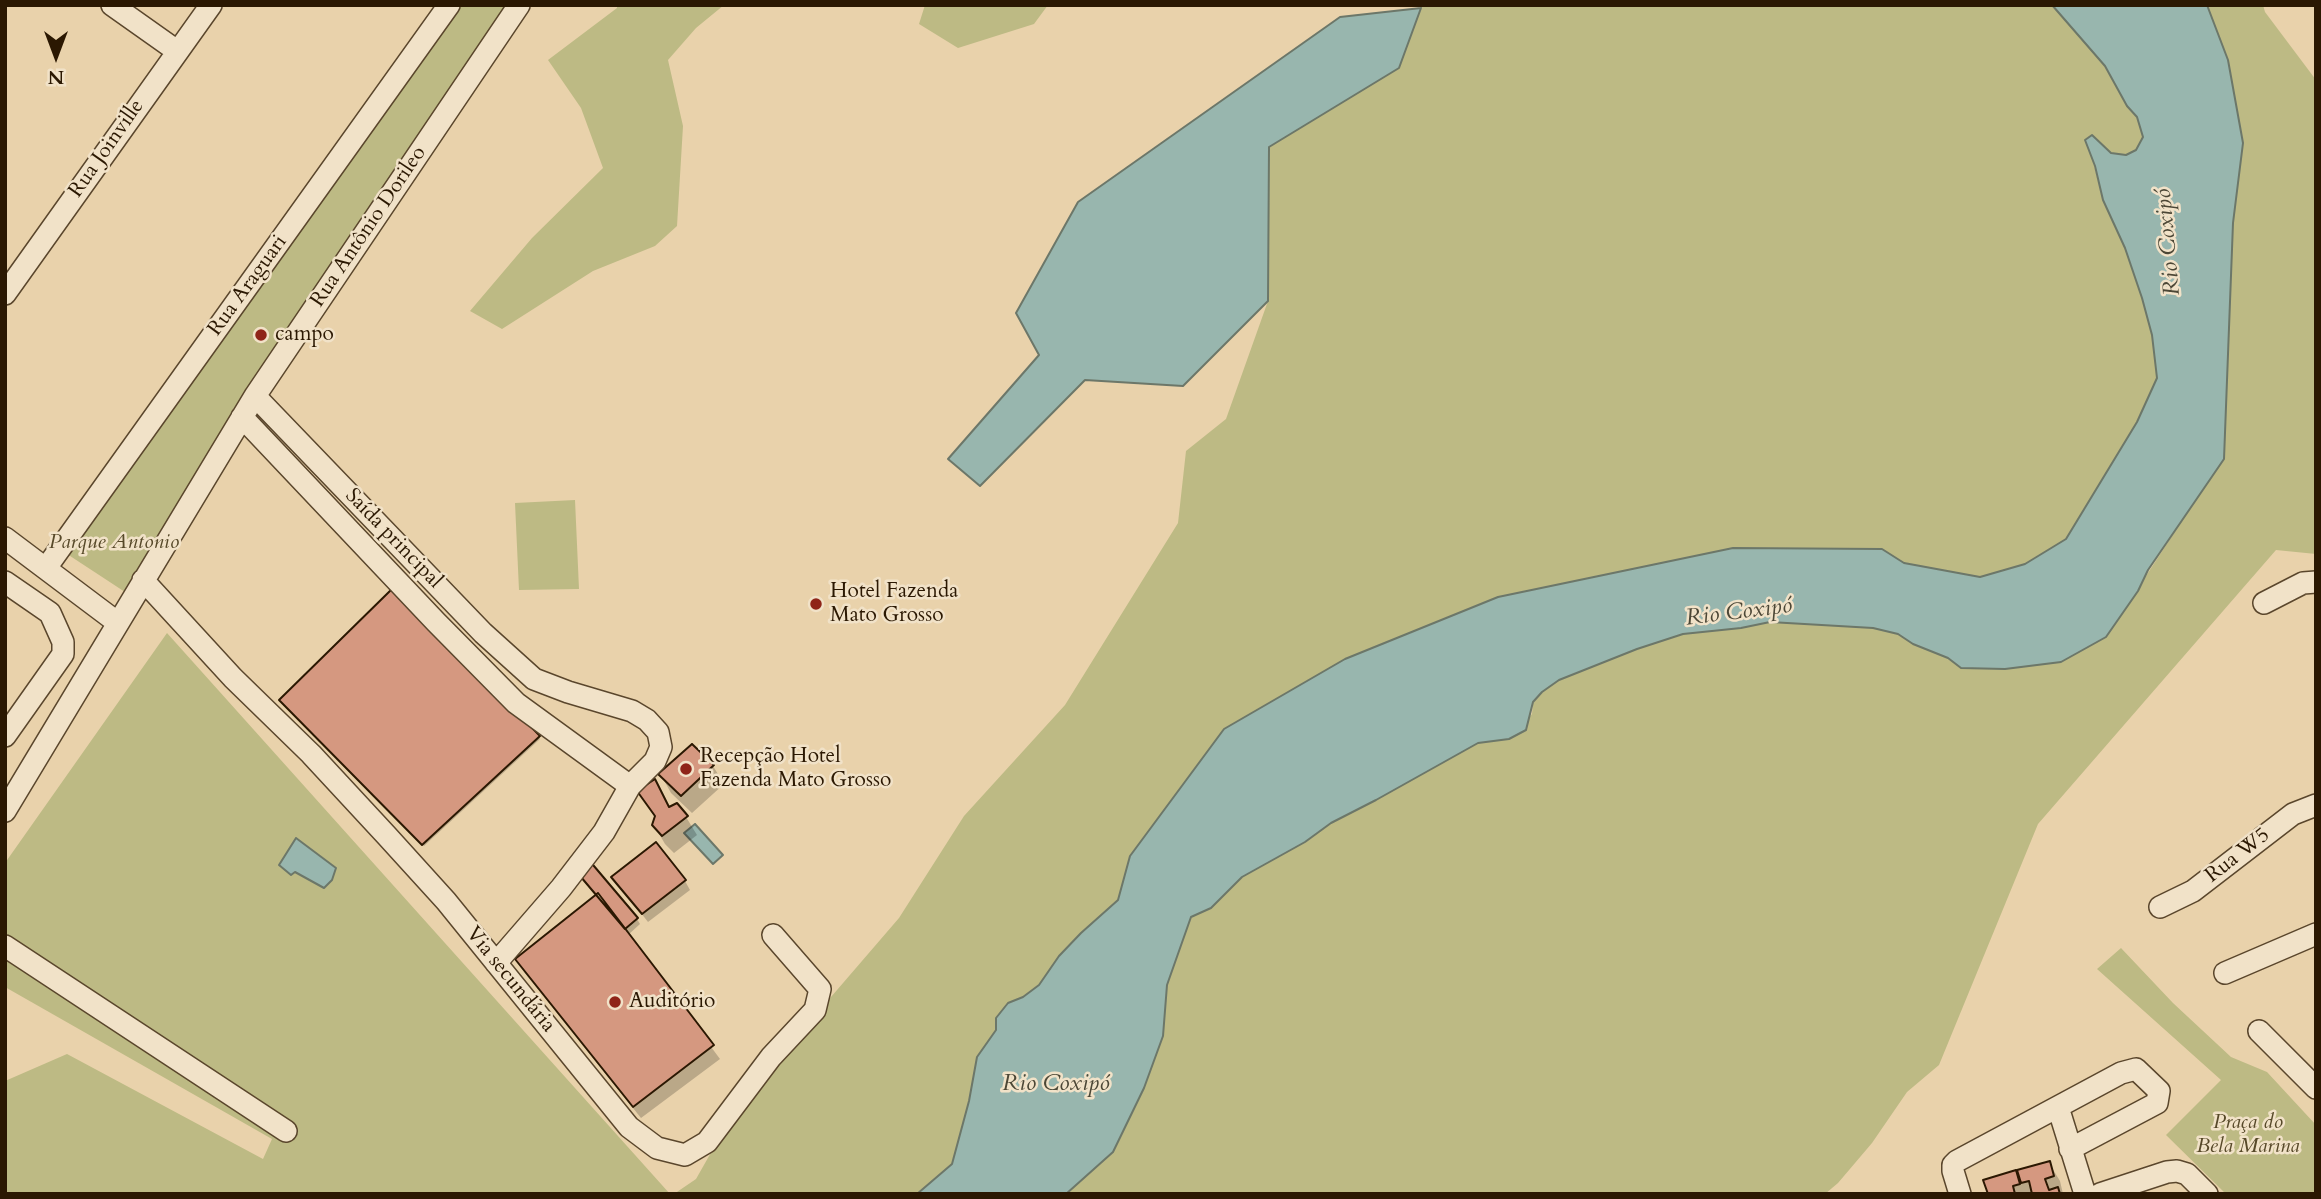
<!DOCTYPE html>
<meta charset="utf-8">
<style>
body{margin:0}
#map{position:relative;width:2321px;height:1199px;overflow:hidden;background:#e9d2ab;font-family:Cardo,serif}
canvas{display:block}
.frame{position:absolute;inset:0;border:7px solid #2b1802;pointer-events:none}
.north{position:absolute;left:21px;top:21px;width:70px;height:70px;-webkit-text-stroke:5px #f1e2c8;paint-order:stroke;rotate:180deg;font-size:19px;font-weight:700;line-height:28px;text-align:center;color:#2b1802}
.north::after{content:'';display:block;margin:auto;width:24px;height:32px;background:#2b1802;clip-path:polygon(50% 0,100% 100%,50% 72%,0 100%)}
</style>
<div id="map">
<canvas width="2321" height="1199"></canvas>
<div class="frame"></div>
<div class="north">N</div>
</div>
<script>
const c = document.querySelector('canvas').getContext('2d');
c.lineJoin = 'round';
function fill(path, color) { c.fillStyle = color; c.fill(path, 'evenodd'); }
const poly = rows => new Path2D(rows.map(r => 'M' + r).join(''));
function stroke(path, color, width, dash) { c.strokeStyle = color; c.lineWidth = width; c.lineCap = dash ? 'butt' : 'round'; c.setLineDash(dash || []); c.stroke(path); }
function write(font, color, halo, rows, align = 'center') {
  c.font = font + ' Cardo,serif'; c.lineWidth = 5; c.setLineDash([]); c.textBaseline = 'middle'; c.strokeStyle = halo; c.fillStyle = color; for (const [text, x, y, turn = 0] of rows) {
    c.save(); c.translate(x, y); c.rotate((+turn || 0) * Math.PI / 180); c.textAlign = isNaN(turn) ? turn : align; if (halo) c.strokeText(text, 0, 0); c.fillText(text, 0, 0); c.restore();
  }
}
fill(poly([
 [456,5,510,5,125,592,64,552],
 [617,5,724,5,696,28,668,60,683,126,677,226,655,246,593,271,502,329,470,311,532,238,603,168,581,108,548,60,617,8],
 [925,5,1048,5,1034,24,958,48,919,24],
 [1421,5,2052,5,2105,66,2127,106,2137,117,2143,137,2136,150,2126,155,2111,153,2092,135,2087,138,2103,200,2125,248,2142,298,2152,335,2157,378,2137,422,2066,539,2025,564,1980,577,1904,563,1882,549,1733,548,1130,856,1118,900,1081,933,1059,956,1039,985,1023,997,1008,1003,996,1030,977,1057,969,1101,952,1164,917,1194,674,1194,696,1179,738,1105,899,918,964,816,1065,705,1178,523,1186,451,1226,419,1268,301,1269,147,1399,68],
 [2207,5,2263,5,2265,12,2316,80,2316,554,2276,550,2038,824,1939,1065,1907,1092,1872,1143,1838,1183,1825,1194,1066,1194,1113,1152,1144,1088,1163,1036,1167,985,1191,917,1211,908,1242,877,1305,842,1331,823,1376,800,1478,743,1509,739,1532,714,1533,703,1542,692,1559,680,1637,649,1683,634,1741,628,1770,622,1873,628,1898,634,1913,644,1948,658,1961,668,2005,669,2061,662,2106,637,2174,533,2233,223,2243,143,2228,60],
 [575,500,579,589,519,590,515,503],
 [167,633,670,1194,5,1194,5,1081,67,1054,263,1159,272,1139,5,987,5,863],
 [2121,948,2173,1003,2231,1057,2267,1072,2316,1125,2316,1194,2226,1194,2166,1135,2221,1080,2097,969]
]), '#bdba84');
const water = poly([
 [2052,5,2207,5,2228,60,2243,143,2233,223,2224,459,2148,570,2138,591,2106,637,2061,662,2005,669,1961,668,1948,658,1913,644,1898,634,1873,628,1770,622,1741,628,1683,634,1637,649,1559,680,1542,692,1533,702,1526,730,1509,739,1478,743,1376,800,1331,823,1305,842,1242,877,1211,908,1191,917,1167,985,1163,1036,1144,1088,1113,1152,1066,1194,917,1194,952,1164,969,1101,977,1057,996,1030,996,1018,1008,1003,1023,997,1039,985,1059,956,1081,933,1118,900,1130,856,1224,729,1345,659,1498,597,1733,548,1882,549,1904,563,1980,577,2025,564,2066,539,2137,422,2157,378,2152,335,2142,298,2125,248,2103,200,2095,166,2085,140,2092,135,2111,153,2126,155,2136,150,2143,137,2137,117,2127,106,2105,66,2052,5],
 [1421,8,1399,68,1269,147,1268,301,1183,386,1085,380,980,486,948,459,1039,355,1016,313,1078,202,1340,17,1421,8],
 [695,824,723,855,713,864,684,833,695,824],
 [296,838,336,868,332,880,324,888,295,872,291,875,279,865,296,838]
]);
fill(water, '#98b6ae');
stroke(water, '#6c7769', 2);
fill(poly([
 [282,703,539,737,540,739,424,846],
 [713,766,724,784,692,813,671,793,661,775],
 [639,791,686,817,697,835,674,853,665,844,654,825,656,819],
 [613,877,685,881,690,890,648,922],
 [637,919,640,924,628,935,720,1059,641,1118,524,972,517,960],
 [2049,1163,2060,1181,2063,1194,1989,1194,1986,1181]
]), '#0003');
const building = poly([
 [394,587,540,736,422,845,279,700,394,587],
 [692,744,714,765,681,796,658,774,692,744],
 [655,779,669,807,677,803,688,816,662,836,652,825,655,816,637,791,655,779],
 [656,842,686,880,642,914,611,877,656,842],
 [588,859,638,918,625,929,575,870,588,859],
 [598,893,714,1045,633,1107,515,959,598,893],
 [2050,1161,2054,1176,2045,1179,2049,1190,2058,1187,2060,1194,2032,1194,2029,1181,2021,1183,2017,1170,2050,1161],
 [2016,1170,2020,1184,2013,1186,2015,1194,1988,1194,1983,1180,2016,1170]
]);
fill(building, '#d59880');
stroke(building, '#2b1802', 2);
const minor = poly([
 [112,5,177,51],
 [5,294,211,5],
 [255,396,483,633,534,679,568,692,632,711,647,720,658,732,661,747,655,761,630,786,604,832,561,888,496,963],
 [242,417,436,622,516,703,630,786],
 [5,538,118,623],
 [46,568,449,5],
 [143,580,233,678,311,754,387,836,446,901,629,1127,657,1148,685,1155,707,1142,771,1057,815,1010,820,989,773,935],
 [5,582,50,613,63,642,63,654,5,736],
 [2264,603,2303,583,2316,582],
 [5,811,255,396,519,5],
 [2160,907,2193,891,2293,814,2316,805],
 [5,946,286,1131],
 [2225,973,2316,934],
 [2259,1031,2316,1088],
 [2058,1107,2085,1194],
 [1960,1194,1953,1171,1953,1165,1957,1161,2121,1073,2136,1069,2159,1091,2157,1103,2070,1149],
 [2100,1194,2167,1172,2177,1171,2187,1174,2207,1194]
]);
stroke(minor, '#5a462c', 24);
stroke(minor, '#f1e2c8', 21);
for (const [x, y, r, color] of [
 [261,335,7,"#8f2418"],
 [816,604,7,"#8f2418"],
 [686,769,7,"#8f2418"],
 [615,1002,7,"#8f2418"]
]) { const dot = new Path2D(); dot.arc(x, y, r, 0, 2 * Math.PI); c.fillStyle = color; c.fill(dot); stroke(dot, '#f1e2c8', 2.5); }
write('21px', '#2b1802', '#f1e2c8', [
 ["Rua Joinville",107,149,-55],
 ["Rua Antônio Dorileo",369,227,-56],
 ["Rua Araguari",248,286,-54],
 ["Saída principal",393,539,46],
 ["Rua W5",2238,856,-38],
 ["Via secundária",510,980,51]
]);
write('21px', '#2b1802', '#f1e2c8', [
 ["campo",275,335],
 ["Hotel Fazenda",830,592],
 ["Mato Grosso",830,616],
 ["Recepção Hotel",700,757],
 ["Fazenda Mato Grosso",700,781],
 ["Auditório",629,1002]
], 'left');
write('italic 21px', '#574929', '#f1e2c8', [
 ["Parque Antonio",114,543],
 ["Praça do",2248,1123],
 ["Bela Marina",2248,1147]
]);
write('italic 23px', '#4c4736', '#f1e2c8', [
 ["Rio Coxipó",2169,242,-95],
 ["Rio Coxipó",1739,613,-7],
 ["Rio Coxipó",1056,1085]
]);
</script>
